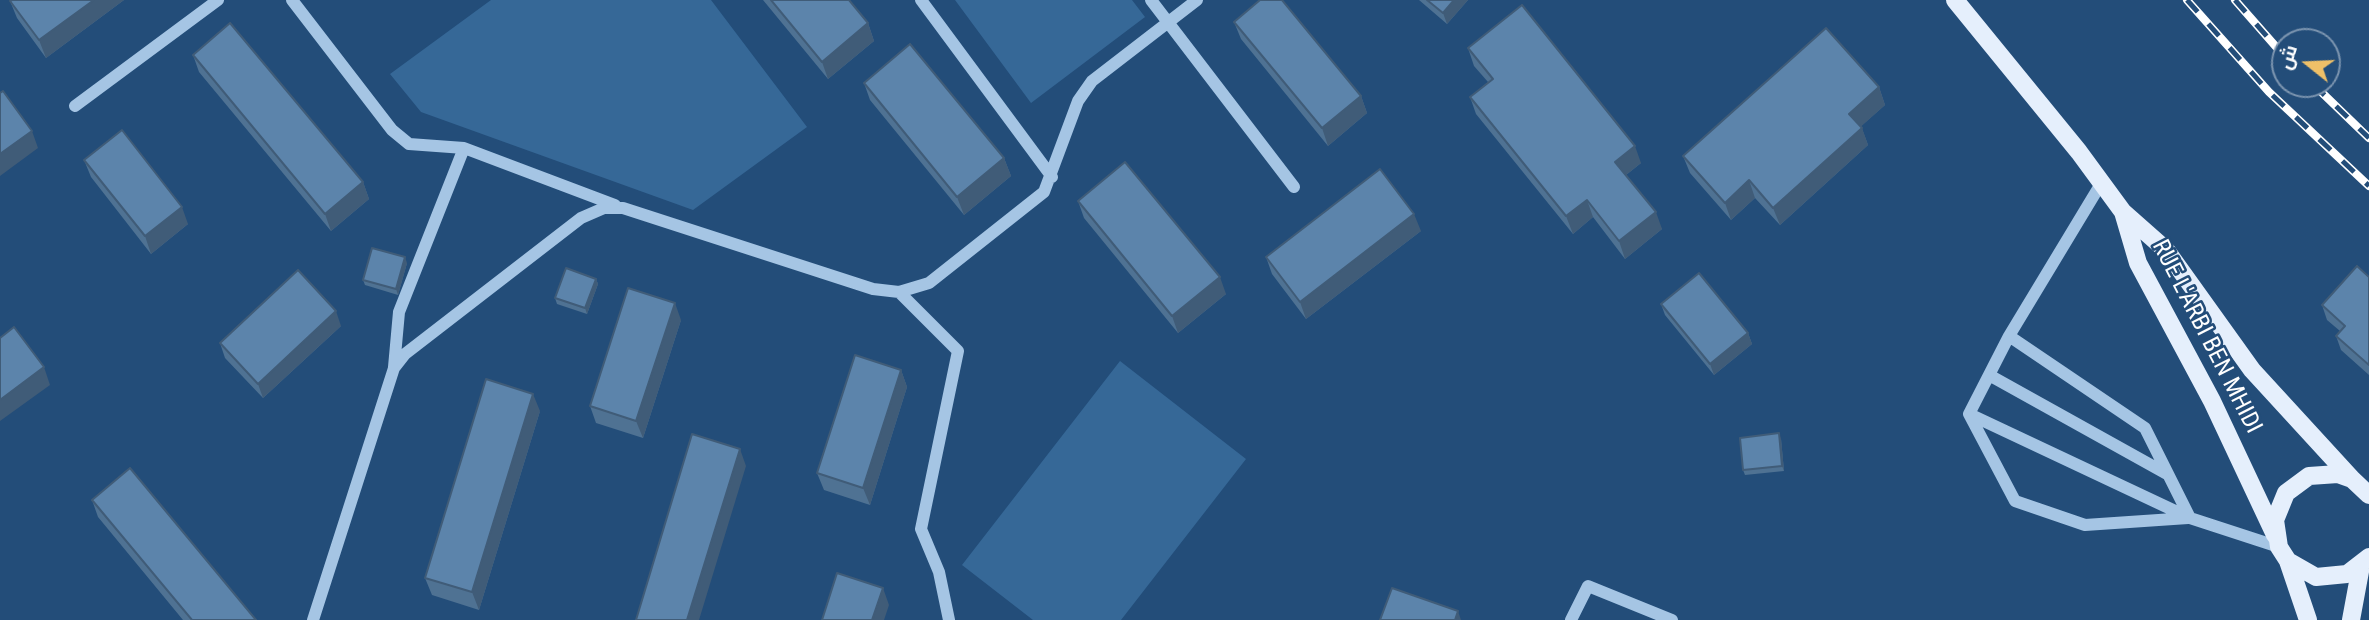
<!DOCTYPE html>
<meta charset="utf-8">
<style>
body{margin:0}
#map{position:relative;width:2369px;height:620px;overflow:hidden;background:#234d79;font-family:"Roboto Condensed",Cairo,sans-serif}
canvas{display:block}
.north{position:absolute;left:2271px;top:28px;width:70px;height:70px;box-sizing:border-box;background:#234d79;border:2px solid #7b94af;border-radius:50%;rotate:288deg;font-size:19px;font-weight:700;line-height:28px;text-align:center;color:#fff}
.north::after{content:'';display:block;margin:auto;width:24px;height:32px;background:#efc068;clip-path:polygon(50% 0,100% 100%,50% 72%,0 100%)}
</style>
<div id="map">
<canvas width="2369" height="620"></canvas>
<div class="north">ش</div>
</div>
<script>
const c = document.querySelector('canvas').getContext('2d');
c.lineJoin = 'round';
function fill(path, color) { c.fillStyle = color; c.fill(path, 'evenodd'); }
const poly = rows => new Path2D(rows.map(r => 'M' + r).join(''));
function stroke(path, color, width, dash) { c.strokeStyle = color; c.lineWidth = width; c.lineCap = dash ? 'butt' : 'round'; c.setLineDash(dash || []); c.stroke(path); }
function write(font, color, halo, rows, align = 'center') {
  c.font = font + ' "Roboto Condensed",sans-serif'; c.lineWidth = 5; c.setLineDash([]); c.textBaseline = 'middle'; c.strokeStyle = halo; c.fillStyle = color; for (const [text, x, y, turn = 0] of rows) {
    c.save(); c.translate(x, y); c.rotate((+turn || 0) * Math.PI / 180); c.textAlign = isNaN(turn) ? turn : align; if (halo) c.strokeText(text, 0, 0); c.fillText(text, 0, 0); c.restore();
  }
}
fill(poly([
 [491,0,711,0,807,127,693,210,421,112,390,74],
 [955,0,1132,0,1145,17,1031,103],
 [1120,361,1246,459,1121,620,1033,620,962,565]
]), '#366897');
stroke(poly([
 [292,0,392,130,409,144,464,148,615,205],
 [921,0,1052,177],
 [1151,0,1294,187],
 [75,106,218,0],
 [2102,182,2009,336,2145,428,2190,518,2279,547],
 [899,292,958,351,921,529,939,572,949,620],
 [2009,336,1989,375,2167,474],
 [394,367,399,312,464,148],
 [1989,375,1969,414,2190,518],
 [1969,414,2015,501,2085,525,2188,518],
 [313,620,394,368,405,354,581,218,604,208,623,208,873,289,899,292,929,283,1044,192,1078,101,1092,81,1197,0],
 [1571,620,1588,586,1672,620]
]), '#a5c5e4', 12);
stroke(poly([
 [1955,0,2079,152,2123,212,2166,250,2252,370,2352,479],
 [2123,212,2138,263,2212,401,2275,535],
 [2369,495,2352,479,2338,474,2309,476,2286,493,2275,520,2279,547,2288,561,2316,577,2347,574,2369,557],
 [2288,561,2308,620],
 [2351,620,2361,566]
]), '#e5effc', 18);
const rail = poly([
 [2187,0,2269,92,2369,186],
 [2235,0,2285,57],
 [2313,84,2369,138]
]);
stroke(rail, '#fff', 8);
stroke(rail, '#234d79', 5, [16]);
fill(poly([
 [12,0,124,0,46,58,17,18,10,1],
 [763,0,849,0,868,23,874,41,828,79],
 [1419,0,1468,0,1447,24],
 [1234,22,1361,96,1367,113,1328,146,1241,39],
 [1468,48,1641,163,1626,175,1662,229,1625,259,1593,217,1573,234,1476,114,1470,97,1488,82,1474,66],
 [193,55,363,182,369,199,331,231,199,72],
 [864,83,1004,158,1011,176,964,215,870,100],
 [1879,87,1885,105,1861,126,1868,145,1780,225,1755,198,1731,220,1690,173,1683,156],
 [84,160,188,224,151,254,91,177],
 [1078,201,1226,294,1178,333,1084,218],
 [1421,231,1306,319,1272,274,1266,257],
 [407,263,398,295,365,285,363,280],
 [2369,277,2369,375,2341,350,2336,336,2340,331,2327,320,2322,305],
 [596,279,598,284,587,314,557,304,555,298],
 [1661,304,1748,333,1752,344,1714,375,1665,315],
 [681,320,643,438,596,423,590,406],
 [341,326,263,398,225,358,220,343],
 [901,370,907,387,870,505,824,490,817,473],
 [540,411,479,610,432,595,425,578],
 [1781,439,1784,471,1745,475,1743,470],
 [92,500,256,620,183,620,98,517]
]), '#4f7293');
fill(poly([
 [94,0,124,0,46,58,39,40],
 [1454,0,1468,0,1447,24,1443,13],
 [868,23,874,41,828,79,822,62],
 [1879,87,1885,105,1856,131,1849,114],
 [1361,96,1367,113,1328,146,1322,128],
 [1862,128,1868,145,1780,225,1773,208],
 [32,131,38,148,0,176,0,154],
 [1635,146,1641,163,1621,179,1615,162],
 [1004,158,1011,176,964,215,957,197],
 [1749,180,1755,198,1731,220,1725,203],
 [363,182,369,199,331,231,325,214],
 [1587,200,1593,217,1573,234,1566,216],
 [182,207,188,224,151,254,145,236],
 [1656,212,1662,229,1625,259,1619,241],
 [1414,214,1421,231,1306,319,1300,302],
 [405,257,407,263,398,295,396,289],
 [1220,277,1226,294,1178,333,1172,316],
 [596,279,598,284,587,314,585,308],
 [675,303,681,320,643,438,636,421],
 [336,311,341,326,263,398,258,384],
 [1748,333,1752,344,1714,375,1710,364],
 [44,367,50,385,0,421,0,400],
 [901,370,907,387,870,505,863,488],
 [533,394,540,411,479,610,472,592],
 [1779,433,1781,439,1784,471,1782,466],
 [740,449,746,466,699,620,687,620],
 [883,588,889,605,884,620,872,620],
 [1458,611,1461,620,1455,620]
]), '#405c78');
const building = poly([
 [12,0,94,0,39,40,10,1,12,0],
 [771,0,849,0,868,23,822,62,771,0],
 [1260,0,1282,0,1361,96,1322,128,1234,22,1260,0],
 [1427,0,1454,0,1443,13,1427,0],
 [1522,5,1635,146,1615,162,1656,212,1619,241,1587,200,1566,216,1470,97,1493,79,1468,48,1522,5],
 [230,23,363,182,325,214,193,55,230,23],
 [1826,28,1879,87,1849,114,1862,128,1773,208,1749,180,1725,203,1683,156,1826,28],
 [910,44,1004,158,957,197,864,83,910,44],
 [3,91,32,131,0,154,0,93,3,91],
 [122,130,182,207,145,236,84,160,122,130],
 [1125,162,1220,277,1172,316,1078,201,1125,162],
 [1380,169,1414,214,1300,302,1266,257,1380,169],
 [372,248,405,257,396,289,363,280,372,248],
 [2357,266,2369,277,2369,365,2336,336,2345,326,2322,305,2357,266],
 [566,268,596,279,585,308,555,298,566,268],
 [298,270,336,311,258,384,220,343,298,270],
 [1699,273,1748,333,1710,364,1661,304,1699,273],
 [628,288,675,303,636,421,590,406,628,288],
 [14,327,44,367,0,400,0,338,14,327],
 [855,355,901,370,863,488,817,473,855,355],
 [486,379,533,394,472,592,425,578,486,379],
 [1779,433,1782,466,1743,470,1740,438,1779,433],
 [692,434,740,449,687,620,636,620,692,434],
 [130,468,256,620,192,620,92,500,130,468],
 [837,573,883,588,872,620,822,620,837,573],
 [1392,588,1458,611,1455,620,1380,620,1392,588]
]);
fill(building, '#5c84ab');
stroke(building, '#405c78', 2);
write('24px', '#fff', '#234d79', [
 ["RUE L'ARBI BEN MHIDI",2206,337,63]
]);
</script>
